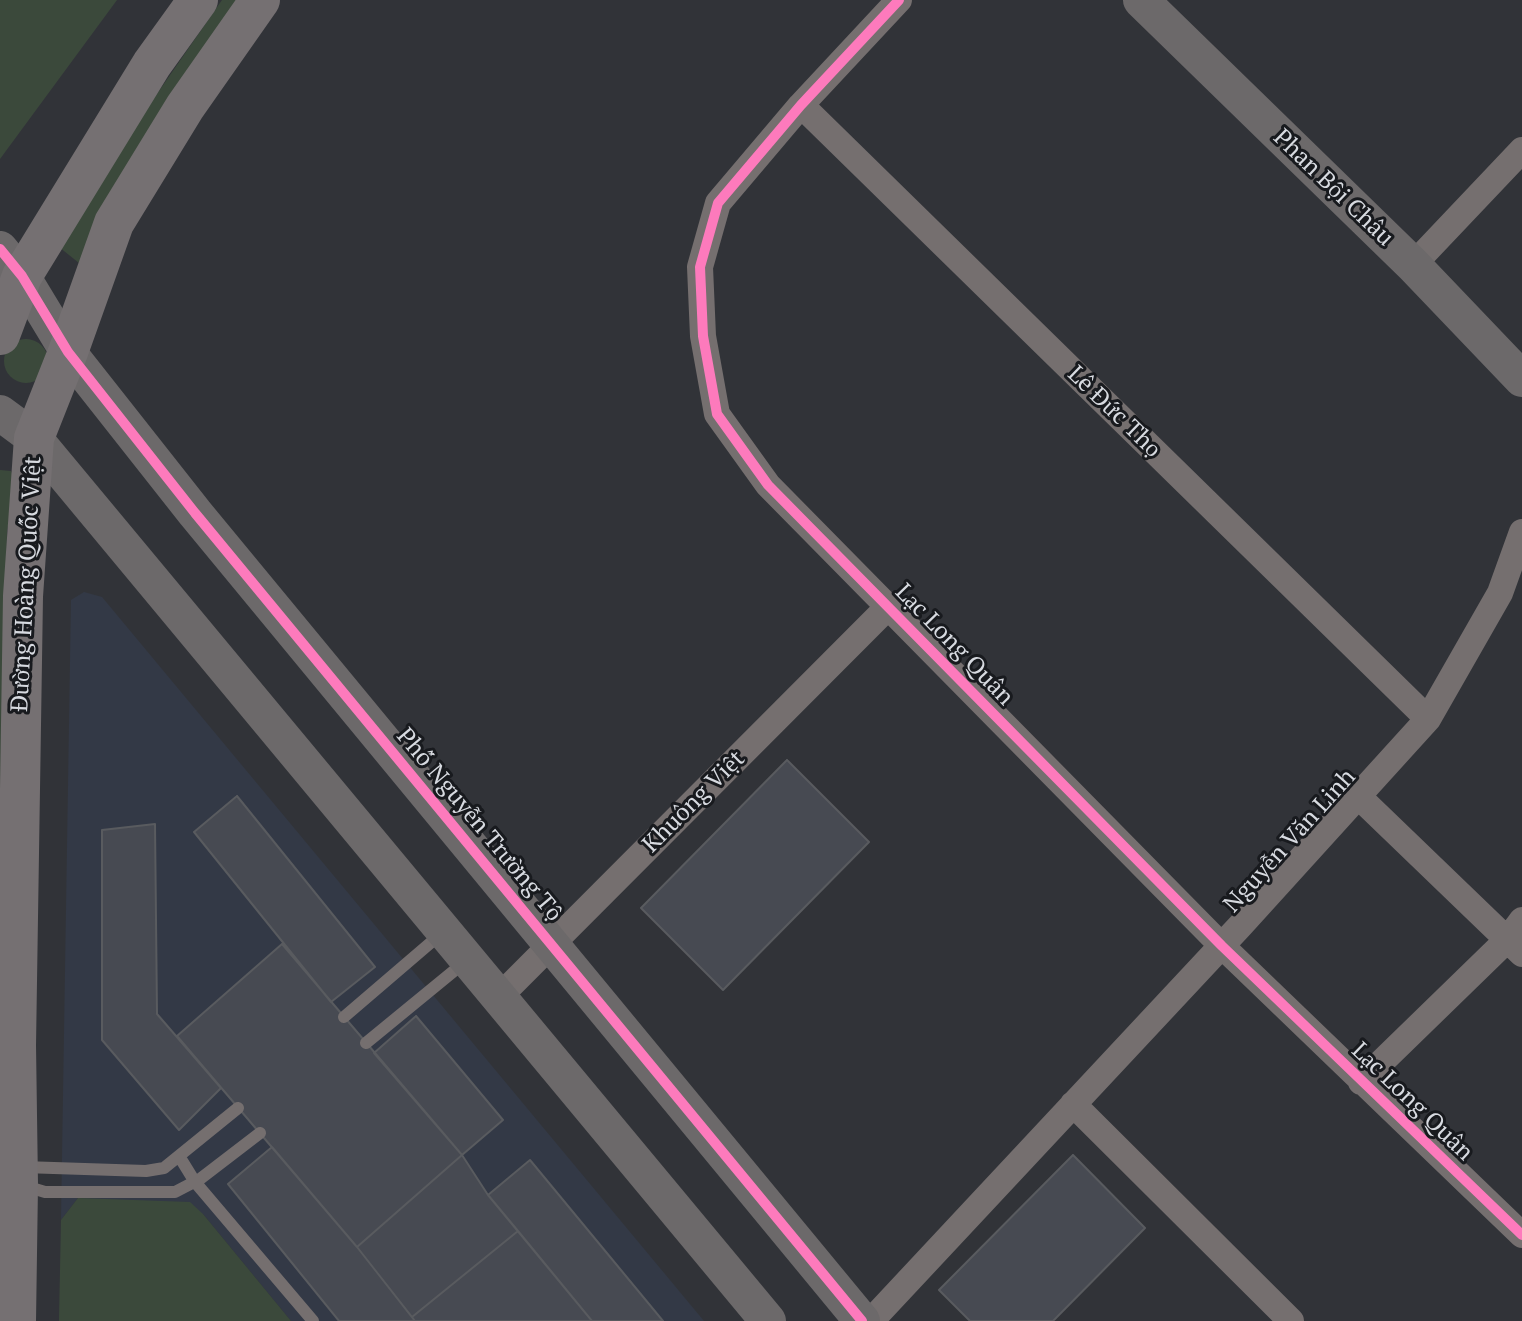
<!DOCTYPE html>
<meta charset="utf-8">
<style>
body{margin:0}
canvas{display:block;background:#313338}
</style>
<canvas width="1522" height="1321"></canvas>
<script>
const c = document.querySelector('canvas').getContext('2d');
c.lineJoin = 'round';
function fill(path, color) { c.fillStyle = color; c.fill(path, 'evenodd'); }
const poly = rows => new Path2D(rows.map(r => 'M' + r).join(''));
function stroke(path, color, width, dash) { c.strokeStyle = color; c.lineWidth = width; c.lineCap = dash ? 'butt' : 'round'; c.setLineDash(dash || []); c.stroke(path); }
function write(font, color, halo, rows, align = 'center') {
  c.font = font + ' "PT Serif",serif'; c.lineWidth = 6; c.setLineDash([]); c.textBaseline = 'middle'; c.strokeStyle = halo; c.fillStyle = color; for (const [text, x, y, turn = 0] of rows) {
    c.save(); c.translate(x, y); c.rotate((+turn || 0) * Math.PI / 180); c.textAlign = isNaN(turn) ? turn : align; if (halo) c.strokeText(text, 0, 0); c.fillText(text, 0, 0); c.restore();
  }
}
fill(poly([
 [84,592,102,597,704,1321,291,1321,203,1214,78,1198,61,1220,71,600]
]), '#333946');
fill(poly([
 [0,0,117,0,0,159],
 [222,0,243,0,79,263,59,247,96,182],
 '4 361a22 22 0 1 1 44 0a22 22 0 1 1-44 0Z',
 [0,470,11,471,15,481,7,532,0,934],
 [78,1198,190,1202,203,1214,291,1321,59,1321,61,1220]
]), '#3b493b');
const building = poly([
 [787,760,869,842,723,990,641,908,787,760],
 [237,796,375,967,331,1002,194,832,237,796],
 [155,824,157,1014,221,1088,179,1130,102,1040,102,830,155,824],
 [282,944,462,1155,357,1247,177,1036,282,944],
 [416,1016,503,1120,462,1155,374,1053,416,1016],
 [272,1147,357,1247,415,1321,339,1321,228,1184,272,1147],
 [462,1155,488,1195,518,1231,412,1317,357,1247,462,1155],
 [1073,1155,1145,1228,1053,1321,970,1321,939,1290,1073,1155],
 [530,1160,663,1321,592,1321,488,1195,530,1160],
 [518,1231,592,1321,415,1321,412,1317,518,1231]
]);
fill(building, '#474a52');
stroke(building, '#595b5f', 2);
stroke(poly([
 [344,1017,442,933],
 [366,1043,466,961],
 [179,1156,195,1182,313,1321],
 [23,1167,146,1171,164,1168,238,1108],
 [25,1186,45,1192,175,1192,200,1179,260,1133]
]), '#756f6f', 12);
stroke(poly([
 [899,0,801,105,718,203,700,267,703,336,717,414,768,485,1222,946,1522,1235],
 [801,105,1428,719],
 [1413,265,1522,150],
 [1358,796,1522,954],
 [499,997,889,606],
 [1361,1082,1508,939,1522,920],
 [1073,1104,1291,1321],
 [871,1321,1241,925,1428,719,1500,593,1522,532]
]), '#756f6f', 26);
stroke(poly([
 [1141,0,1413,265,1522,379],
 [0,249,22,276,68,352,195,513,862,1321],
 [0,413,34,438,768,1321]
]), '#6c696a', 36);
stroke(poly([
 [0,335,22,276,152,64,198,0],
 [16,1321,18,1185,16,1045,23,596,34,438,68,352,114,223,185,107,260,0]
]), '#757072', 40);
stroke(poly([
 [899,0,801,105,718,203,700,267,703,336,717,414,768,485,1222,946,1522,1235],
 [0,249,22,276,68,352,195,513,862,1321]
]), '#fd7abc', 10);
write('24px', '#d7dae0', '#181a1e', [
 ["Phan Bội Châu",1333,188,44],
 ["Lê Đức Thọ",1114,412,44],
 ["Đường Hoàng Quốc Việt",27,584,-87],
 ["Lạc Long Quân",954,645,46],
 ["Khuông Việt",694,802,-45],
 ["Phố Nguyễn Trường Tộ",479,825,50],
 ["Nguyễn Văn Linh",1290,841,-48],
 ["Lạc Long Quân",1412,1102,44]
]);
</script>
